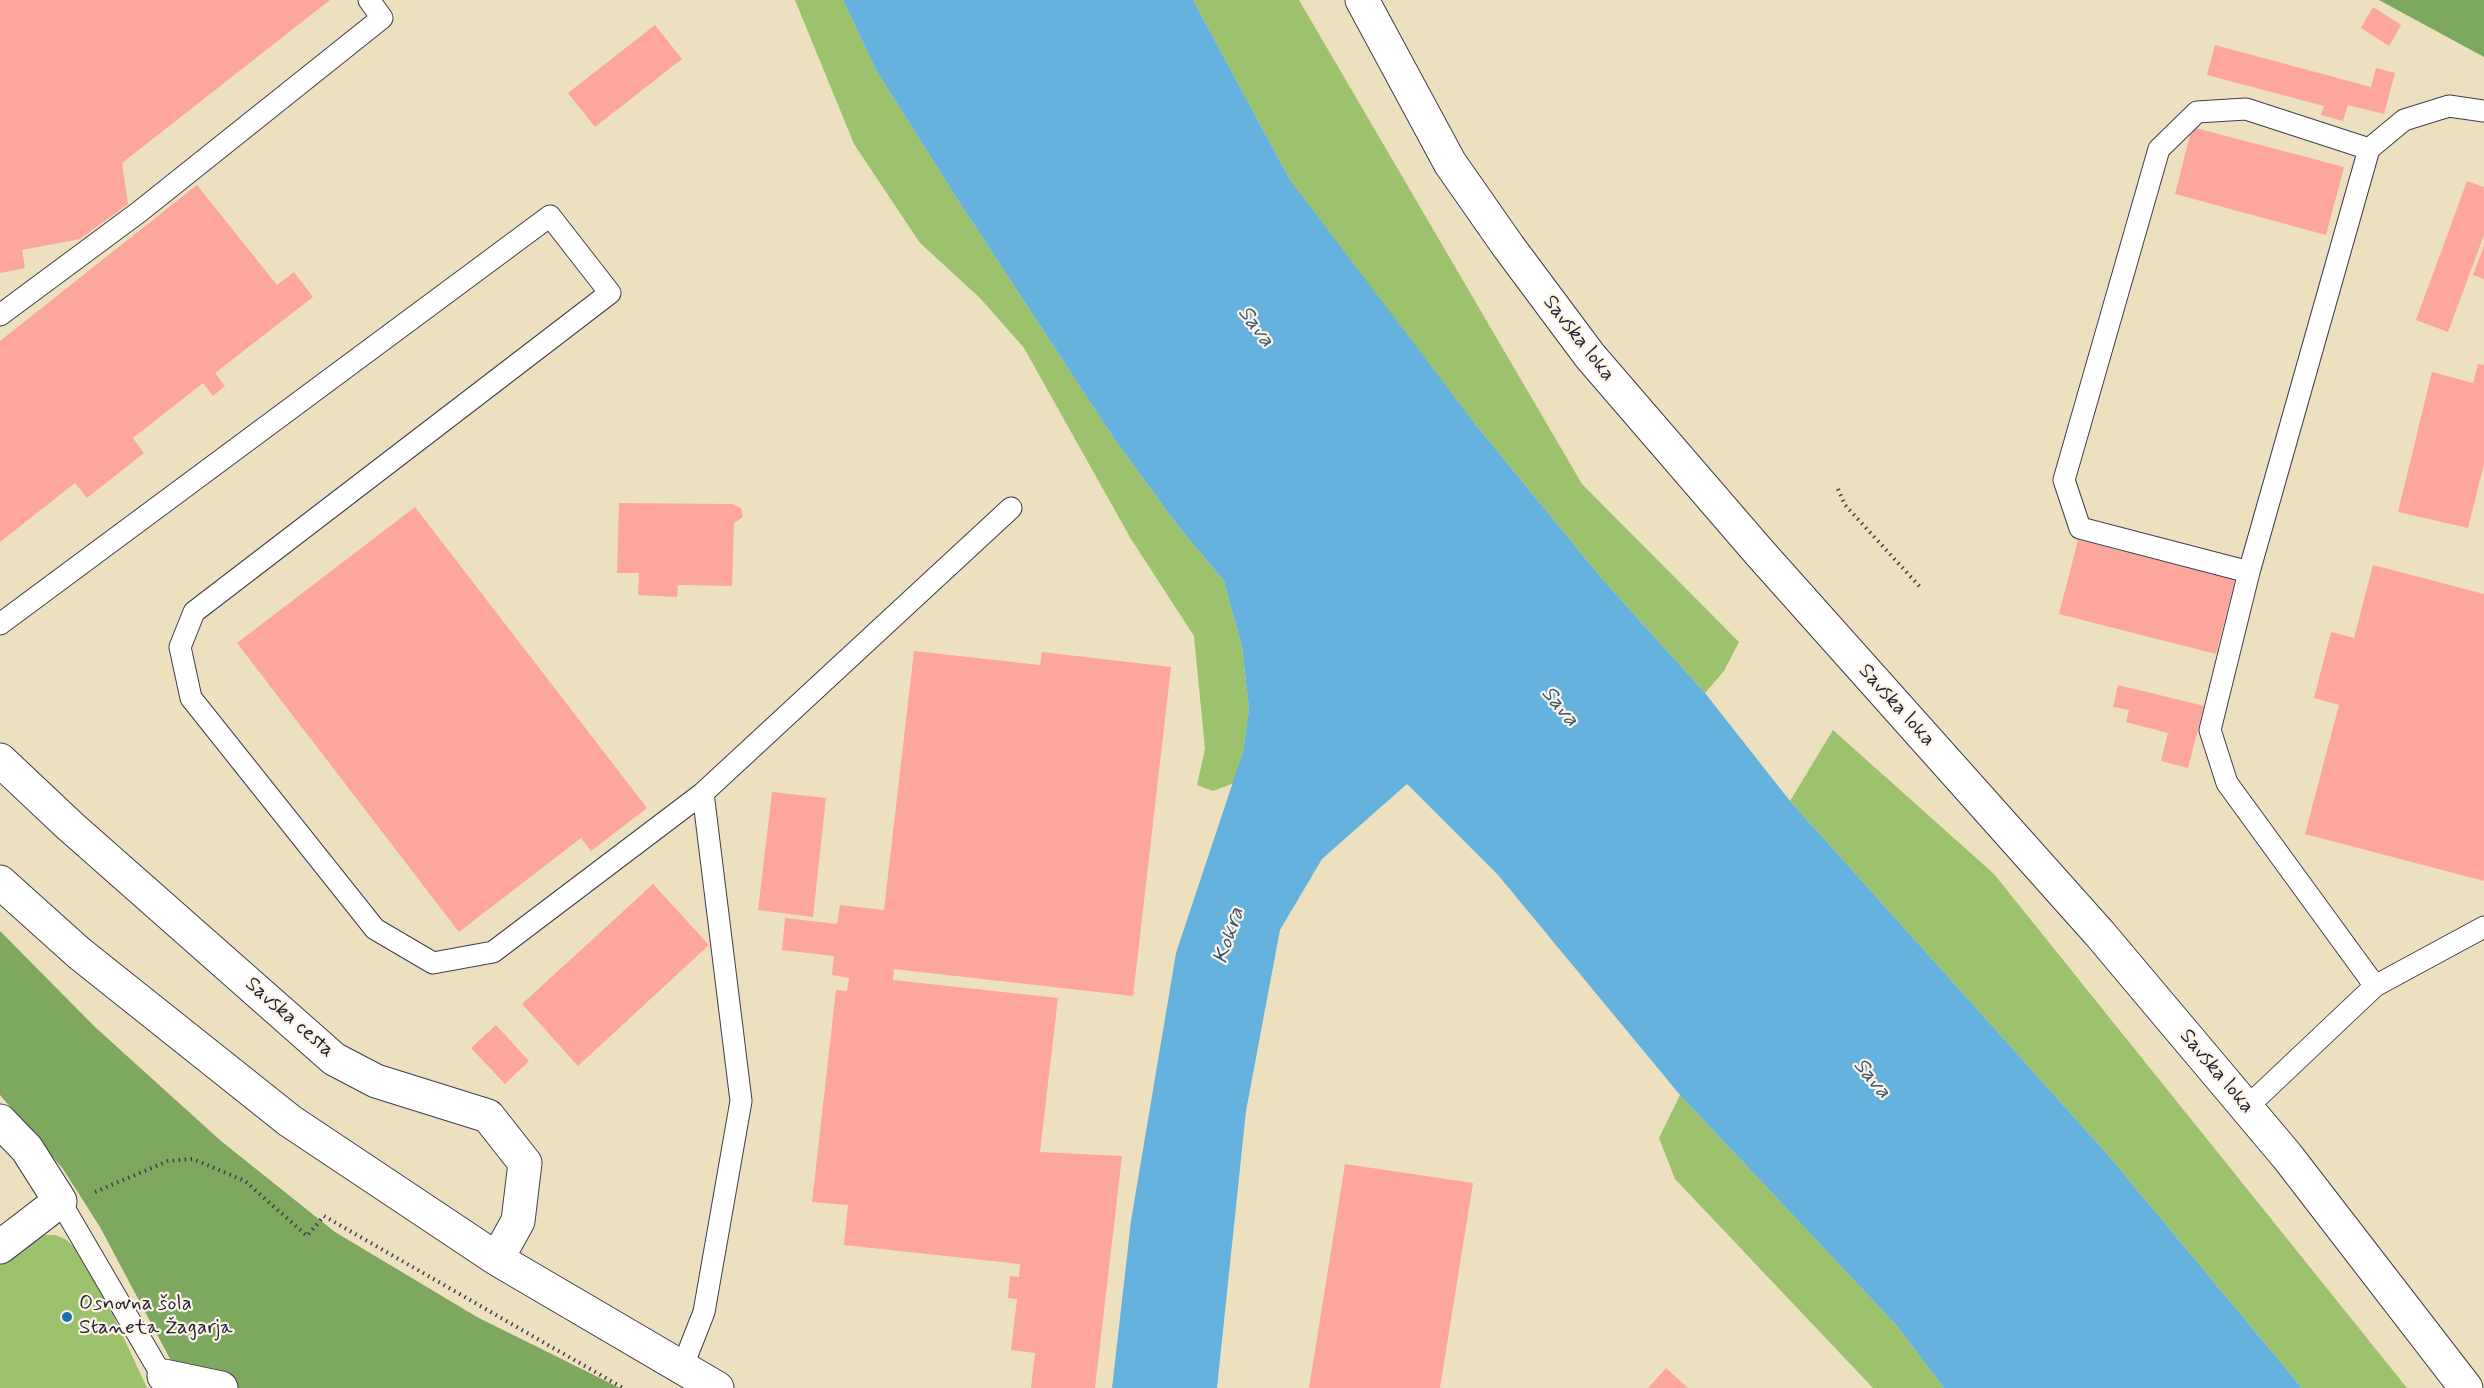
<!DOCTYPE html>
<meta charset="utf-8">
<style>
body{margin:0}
canvas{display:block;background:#ede0be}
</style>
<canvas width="2484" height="1388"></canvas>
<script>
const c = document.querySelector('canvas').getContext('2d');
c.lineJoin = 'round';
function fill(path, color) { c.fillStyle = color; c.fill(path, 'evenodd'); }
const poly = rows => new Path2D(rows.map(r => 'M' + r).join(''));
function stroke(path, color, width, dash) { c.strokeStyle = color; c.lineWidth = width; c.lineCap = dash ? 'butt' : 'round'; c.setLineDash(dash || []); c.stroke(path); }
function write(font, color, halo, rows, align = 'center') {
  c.font = font + ' Mynerve,sans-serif'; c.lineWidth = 4.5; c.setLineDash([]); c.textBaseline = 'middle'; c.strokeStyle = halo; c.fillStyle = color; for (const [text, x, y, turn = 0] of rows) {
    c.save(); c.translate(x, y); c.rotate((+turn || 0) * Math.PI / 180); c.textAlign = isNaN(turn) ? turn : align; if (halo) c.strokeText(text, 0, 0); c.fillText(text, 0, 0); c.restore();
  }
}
fill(poly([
 [795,0,843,0,876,70,956,197,1113,437,1175,522,1224,581,1242,647,1249,709,1243,752,1234,783,1213,791,1197,785,1205,749,1194,636,1131,539,1024,348,980,298,920,243,854,144],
 [1193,0,1299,0,1582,484,1739,642,1724,671,1705,693,1603,580,1475,424,1343,252,1290,180],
 [1833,730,1994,874,2407,1388,2302,1388,2108,1155,1790,801],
 [1680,1095,1898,1327,1944,1388,1873,1388,1675,1179,1659,1138],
 [42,1235,55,1235,67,1240,89,1263,147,1388,0,1388,0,1263]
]), '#9dc26d');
fill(poly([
 [2379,0,2484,0,2484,57],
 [0,931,95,1027,221,1141,335,1232,477,1317,620,1388,183,1388,177,1372,100,1227,63,1169,0,1095]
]), '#7ea860');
fill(poly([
 [843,0,1193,0,1290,180,1475,424,1603,580,1705,693,1790,801,2108,1155,2302,1388,1944,1388,1898,1327,1680,1095,1498,875,1407,784,1322,859,1280,930,1246,1111,1217,1388,1112,1388,1131,1221,1176,953,1243,752,1249,709,1242,647,1224,581,1175,522,1113,437,956,197,876,70]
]), '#66b2df');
fill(poly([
 [0,0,330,0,122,163,128,204,80,239,22,250,25,268,0,273],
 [2373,7,2401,25,2389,46,2361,28],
 [655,25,682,59,595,127,568,93],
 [2215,45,2371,87,2376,68,2395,73,2384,114,2348,105,2343,121,2321,115,2324,106,2207,75],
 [2192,127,2344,167,2326,235,2175,194],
 [2467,181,2484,187,2484,235,2448,332,2416,320],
 [197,185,277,285,294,272,313,297,215,373,225,386,213,396,203,383,133,438,144,453,87,498,75,483,0,542,0,341],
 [2484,246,2484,279,2473,275],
 [2478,364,2484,365,2484,464,2468,528,2398,512,2432,372,2473,383],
 [619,503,732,504,741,508,743,517,734,523,732,586,678,585,677,597,638,595,639,573,617,573],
 [415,507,647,808,591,851,581,838,459,932,237,643],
 [2078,540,2235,580,2216,654,2059,614],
 [2373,565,2484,594,2484,881,2305,834,2339,705,2314,698,2331,632,2354,638],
 [914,651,1040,665,1042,652,1171,667,1133,996,894,969,893,980,1058,998,1040,1152,1122,1156,1095,1388,1031,1388,1035,1353,1011,1350,1017,1299,1008,1298,1010,1276,1019,1277,1020,1264,844,1245,848,1205,812,1202,836,990,847,991,849,978,832,975,834,956,782,950,785,918,837,924,840,905,884,910],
 [2118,685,2204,706,2188,768,2161,761,2168,733,2126,722,2129,710,2113,707],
 [772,792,826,798,813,917,758,910],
 [653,884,709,945,578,1066,522,1004],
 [496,1025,529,1061,505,1084,471,1048],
 [1345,1164,1473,1183,1440,1388,1309,1388],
 [1666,1368,1688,1388,1648,1388]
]), '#fda69c');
const service = poly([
 [0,315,139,212,382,18,369,0],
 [2249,572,2080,528,2064,480,2159,149,2197,112,2246,109,2369,149],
 [0,624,550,216,610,293,194,612,180,647,191,698,375,929,433,963,493,952,703,793,741,1101,704,1312,682,1368],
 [703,793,1011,508],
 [2375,986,2227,783,2210,730,2249,572,2369,149,2404,120,2449,106,2484,111],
 [2246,1108,2375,986,2484,927],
 [60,1201,168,1386]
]);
const minor = poly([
 [1362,0,1450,163,1508,246,1590,356,1759,552,2100,934,2287,1156,2466,1388],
 [0,760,70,826,334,1059,376,1081,488,1116,525,1163,518,1221,497,1259],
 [0,882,79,953,290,1121,497,1259,717,1388],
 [0,1121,27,1149,60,1201,0,1247],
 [164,1376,221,1388]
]);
stroke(service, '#403e4f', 23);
stroke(minor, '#403e4f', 35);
stroke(poly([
 [1838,489,1845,505,1921,588],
 [95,1192,168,1161,193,1159,245,1181,307,1236,324,1216,623,1388]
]), '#403e4f', 4, [1.5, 4.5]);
stroke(service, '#fff', 21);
stroke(minor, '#fff', 33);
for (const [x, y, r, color] of [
 [67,1317,6,"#1f6fb2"]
]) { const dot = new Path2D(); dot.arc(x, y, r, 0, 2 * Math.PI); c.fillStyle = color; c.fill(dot); stroke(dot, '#fcf5e5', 2); }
write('21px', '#22223b', '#fcf5e5', [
 ["Savska loka",1578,339,52],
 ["Savska loka",1896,706,48],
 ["Savska cesta",289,1018,41],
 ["Savska loka",2216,1072,50]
]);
write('21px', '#22223b', '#fcf5e5', [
 ["Osnovna šola",79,1305],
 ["Staneta Žagarja",79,1329]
], 'left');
write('italic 22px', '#3a5474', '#fcf5e5', [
 ["Sava",1255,327,53],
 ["Sava",1559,707,50],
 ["Kokra",1230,936,-72],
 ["Sava",1871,1079,50]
]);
</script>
